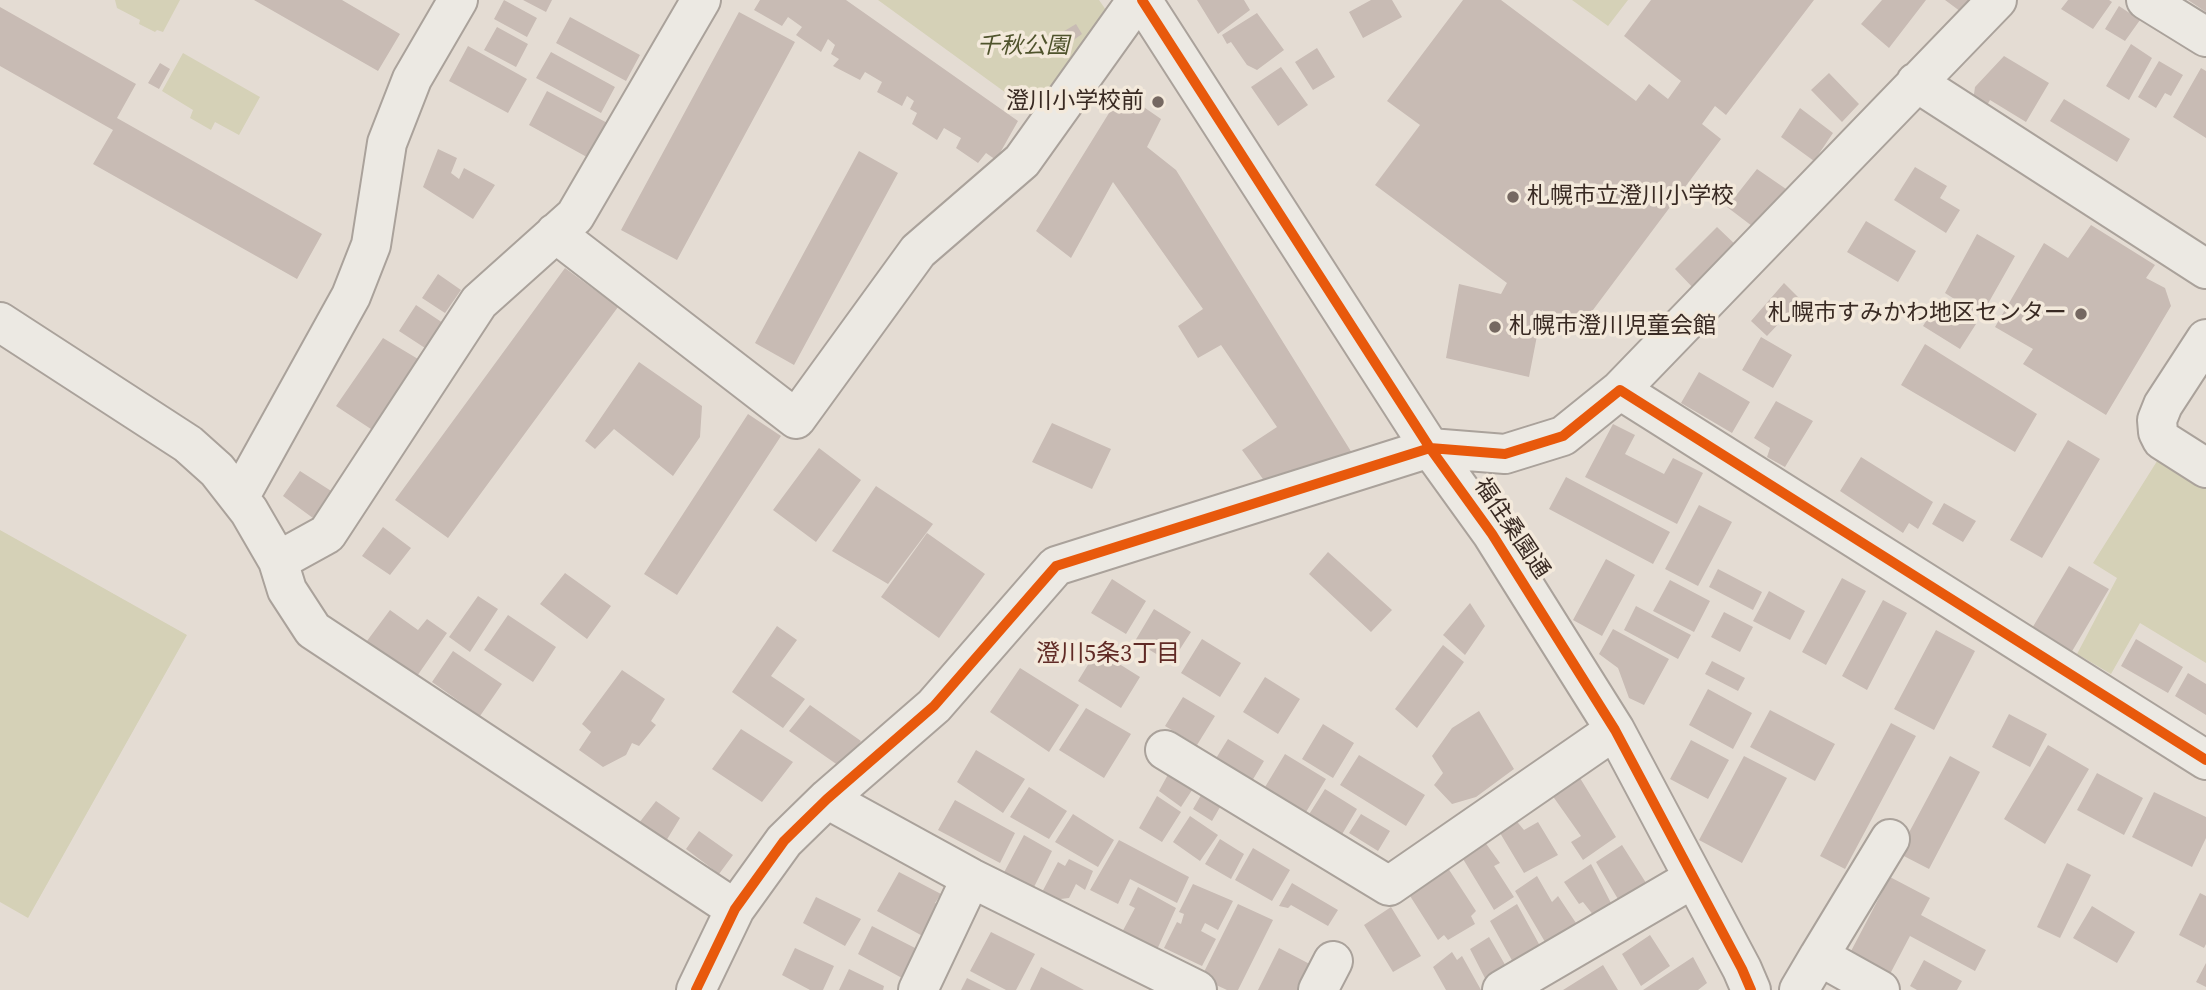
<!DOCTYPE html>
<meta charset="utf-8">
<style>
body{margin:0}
canvas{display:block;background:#e4dcd3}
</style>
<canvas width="2206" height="990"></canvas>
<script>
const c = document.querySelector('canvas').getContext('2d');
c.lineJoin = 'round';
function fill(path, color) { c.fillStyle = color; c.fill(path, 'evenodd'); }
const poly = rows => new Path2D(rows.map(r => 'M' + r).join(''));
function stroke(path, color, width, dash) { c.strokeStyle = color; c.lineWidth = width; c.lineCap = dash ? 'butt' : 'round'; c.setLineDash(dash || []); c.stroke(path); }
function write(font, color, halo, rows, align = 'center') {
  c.font = font + ' "Source Serif 4","Noto Sans JP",serif'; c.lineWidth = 7; c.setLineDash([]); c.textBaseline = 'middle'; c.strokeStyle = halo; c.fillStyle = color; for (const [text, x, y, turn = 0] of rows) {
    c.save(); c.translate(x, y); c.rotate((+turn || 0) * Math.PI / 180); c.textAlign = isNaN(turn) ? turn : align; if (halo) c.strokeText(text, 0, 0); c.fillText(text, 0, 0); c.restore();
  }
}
fill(poly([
 [115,0,180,0,163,32,157,30,155,32,139,24,140,20,117,8],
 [878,0,1099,0,1106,10,1035,114],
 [1572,0,1628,0,1608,26],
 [183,53,260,97,239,135,215,122,211,130,190,118,193,110,162,91],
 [2159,458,2206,488,2206,663,2140,623,2111,674,2077,654,2117,578,2093,563],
 [0,530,187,635,28,918,0,902]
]), '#d5d1b7');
fill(poly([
 [254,0,342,0,400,34,378,71],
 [504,0,537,18,527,37,494,19],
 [523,0,552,0,546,12],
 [760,0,846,0,1018,121,996,160,986,153,978,163,956,148,961,138,944,128,937,140,912,124,917,113,910,109,914,101,907,96,902,106,877,92,882,82,865,72,860,80,833,66,839,59,831,54,835,45,828,39,821,52,796,35,802,27,788,17,782,26,754,10],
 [1197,0,1244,0,1250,10,1218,34],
 [1371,0,1392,0,1402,17,1363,38,1349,12],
 [1463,0,1501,0,1636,101,1649,84,1668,99,1681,81,1624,36,1651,0,1814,0,1726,115,1715,106,1702,124,1721,139,1575,334,1542,310,1529,377,1446,358,1459,284,1501,294,1507,283,1375,185,1420,125,1387,101],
 [1882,0,1926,0,1889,48,1861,24],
 [1945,0,1991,0,1972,20],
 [2068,0,2109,0,2112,2,2093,29,2061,9],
 [2188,0,2206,0,2206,12],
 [2119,6,2140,20,2125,41,2105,29],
 [0,7,136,84,117,118,322,234,297,279,93,164,113,130,0,66],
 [739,12,795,42,677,260,621,230],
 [1257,13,1284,50,1257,70,1247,65,1231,42,1227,44,1222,35],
 [570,17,640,55,626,81,556,43],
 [1076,24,1082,34,1068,44,1061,33],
 [497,27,528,44,516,67,484,50],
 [2131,44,2152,58,2129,100,2106,86],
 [468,46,527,79,508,113,449,81],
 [1317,48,1335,77,1313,90,1295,62],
 [551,52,615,87,601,113,536,78],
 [2004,56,2049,83,2026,122,1990,100,1985,109,1973,101,1975,87],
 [2159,61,2183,75,2171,96,2165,93,2156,108,2138,97],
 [160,63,170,69,159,89,148,83],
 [1281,67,1308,105,1278,126,1251,87],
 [2201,68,2206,71,2206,138,2173,117],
 [1829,73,1859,104,1842,122,1811,90],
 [547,91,613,126,594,161,529,125],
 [1122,92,1161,119,1147,147,1176,170,1352,453,1268,486,1242,450,1277,427,1221,345,1198,358,1178,326,1203,309,1113,182,1071,258,1036,231],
 [2064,99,2130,139,2117,162,2050,121],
 [1800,108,1833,133,1814,161,1781,137],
 [438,149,457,158,451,173,459,179,464,168,495,185,473,219,423,187],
 [859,151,898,173,794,365,755,343],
 [1915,167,1947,186,1940,198,1960,210,1946,233,1894,200],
 [1757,169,1786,189,1756,229,1727,207],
 [1866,221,1916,251,1898,282,1847,252],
 [2091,225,2155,265,2146,278,2165,288,2171,306,2106,415,2023,364,2033,349,1995,327,2044,243,2068,258],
 [1717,227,1739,248,1696,291,1675,269],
 [1977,234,2015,256,1981,316,1945,293],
 [565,268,618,307,448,538,395,500],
 [438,274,461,290,445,313,422,298],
 [1784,283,1801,300,1767,336,1751,321],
 [1938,302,1976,324,1960,349,1923,326],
 [416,305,443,323,425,348,399,331],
 [1761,337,1792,355,1773,388,1742,370],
 [383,338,418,359,380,435,336,406],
 [1925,344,2037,414,2015,452,1901,385],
 [639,362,702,406,700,437,673,476,614,429,595,449,585,441],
 [1699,372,1750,402,1732,433,1681,403],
 [1776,401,1813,421,1785,467,1767,457,1770,448,1754,438],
 [748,414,781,436,677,595,644,574],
 [1052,423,1111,449,1092,489,1032,462],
 [1613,424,1635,435,1625,454,1664,474,1673,458,1703,473,1677,524,1585,477],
 [2068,440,2100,459,2042,558,2010,540],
 [819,448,861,480,816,542,773,510],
 [1861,457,1933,502,1918,529,1909,523,1903,533,1840,491],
 [300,471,339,496,321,524,283,496],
 [1566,477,1670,532,1653,564,1549,509],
 [876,486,933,524,888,584,832,551],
 [1944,503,1976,521,1963,542,1932,524],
 [1699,505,1732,522,1698,586,1665,569],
 [383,527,411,548,390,575,362,556],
 [927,533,985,574,939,638,881,597],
 [1328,552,1392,610,1371,632,1309,574],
 [1606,559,1635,575,1602,636,1573,620],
 [2069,566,2109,589,2071,653,2031,630],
 [1718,569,1762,592,1753,610,1709,587],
 [565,573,611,606,587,639,540,604],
 [1842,578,1866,591,1826,665,1802,652],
 [1112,579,1146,601,1126,634,1091,613],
 [1670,580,1710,601,1694,632,1653,611],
 [1769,591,1805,611,1790,640,1753,621],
 [478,596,498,609,470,652,449,637],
 [1883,600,1907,613,1867,690,1842,676],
 [1470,603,1485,626,1465,655,1443,635],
 [1636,606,1691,635,1678,659,1624,630],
 [1154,609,1191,632,1171,663,1135,641],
 [390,610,418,630,427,619,447,633,415,679,364,645],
 [1724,612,1753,627,1740,652,1711,637],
 [508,615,556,647,533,682,484,650],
 [777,626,797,640,771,676,805,699,783,728,732,692],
 [1613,629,1669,659,1644,705,1629,698,1618,668,1599,654],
 [1936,630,1975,651,1934,730,1894,709],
 [1202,639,1241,663,1220,697,1181,673],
 [2136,639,2183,667,2168,693,2121,666],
 [1443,645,1464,662,1417,728,1395,709],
 [1097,650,1140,677,1121,708,1078,681],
 [453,651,502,684,480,716,432,682],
 [1712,661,1745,678,1738,691,1705,674],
 [1020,668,1079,705,1049,752,990,712],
 [622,670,665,699,651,721,656,725,639,746,632,743,626,755,603,767,579,750,591,732,582,724],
 [2188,673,2206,684,2206,715,2175,696],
 [1265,677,1300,699,1278,734,1243,712],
 [1708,689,1752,713,1733,749,1689,725],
 [1183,697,1215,716,1197,745,1165,726],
 [810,705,861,741,842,768,789,731],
 [1086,708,1131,734,1104,778,1059,750],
 [1770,710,1835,744,1815,781,1750,747],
 [1479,711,1514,769,1476,797,1452,804,1434,785,1443,773,1432,756,1452,728],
 [2009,714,2047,734,2030,767,1992,747],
 [1891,723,1916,736,1845,869,1820,856],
 [1323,724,1354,743,1333,778,1302,759],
 [741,729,793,762,762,802,712,769],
 [1228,739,1264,761,1246,791,1210,768],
 [1691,740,1729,760,1708,799,1670,779],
 [2048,745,2089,769,2045,844,2004,819],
 [976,750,1025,779,1003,813,957,782],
 [1285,754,1326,779,1300,822,1259,797],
 [1359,755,1425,795,1406,826,1340,785],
 [1744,756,1787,778,1742,863,1699,840],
 [1950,756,1980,772,1929,869,1898,853],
 [1171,769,1196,784,1181,807,1159,791],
 [2097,773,2143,798,2124,835,2077,810],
 [1580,778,1616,837,1583,860,1571,842,1581,836,1552,795],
 [1029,787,1067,811,1049,839,1010,817],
 [1325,789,1357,809,1341,836,1308,816],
 [1204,790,1223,802,1212,821,1193,809],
 [2154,792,2206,817,2206,838,2192,867,2132,837],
 [1157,796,1181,812,1162,842,1139,828],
 [955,800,1015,833,1000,863,938,830],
 [656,801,680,818,666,841,639,823],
 [1073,814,1114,840,1098,867,1055,842],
 [1361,814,1390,831,1378,851,1349,833],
 [1190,816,1218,835,1200,861,1173,842],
 [1514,818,1524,830,1538,822,1558,855,1524,873,1497,828],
 [699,831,733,855,719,874,686,849],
 [1479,834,1500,863,1494,866,1514,897,1494,910,1457,849],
 [1024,835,1052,851,1031,893,1001,878],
 [1220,839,1244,854,1231,879,1205,864],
 [1119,840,1189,877,1177,903,1130,879,1118,904,1090,890],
 [1622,845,1655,897,1628,916,1596,862],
 [1253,848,1290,870,1272,901,1235,880],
 [1069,859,1093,871,1085,890,1076,884,1069,898,1052,900,1040,896,1058,862,1065,866],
 [1444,862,1476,911,1471,916,1475,924,1448,940,1444,935,1438,940,1405,888],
 [2067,863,2091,875,2060,938,2037,927],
 [1591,864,1612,905,1594,916,1583,902,1579,904,1564,882],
 [899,872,941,894,935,903,944,907,928,939,877,911],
 [1537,876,1552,902,1558,896,1578,926,1548,947,1515,891],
 [1890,877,1930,898,1921,915,1986,950,1975,971,1910,936,1890,974,1850,953],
 [1292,883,1338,910,1328,926,1291,905,1288,908,1279,906],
 [1193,884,1233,901,1218,930,1205,923,1201,931,1216,939,1202,966,1164,948,1177,922,1181,924,1184,914,1179,912],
 [1138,887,1176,908,1155,954,1120,936,1135,908,1129,905],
 [2200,893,2206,896,2206,944,2204,948,2179,935],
 [816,897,861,919,845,946,803,923],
 [1238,904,1273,920,1238,990,1227,990,1201,978],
 [1517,904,1545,955,1519,973,1490,921],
 [2092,906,2135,932,2117,963,2073,938],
 [1391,907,1421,956,1393,972,1364,925],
 [872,926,917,949,902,978,858,954],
 [991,932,1035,954,1016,990,1006,990,970,971],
 [1650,935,1670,966,1641,986,1622,954],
 [1489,937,1511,975,1490,988,1470,949],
 [795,948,834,966,823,990,810,990,782,975],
 [1279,948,1325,972,1316,990,1258,990],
 [1452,952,1457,960,1462,956,1481,990,1446,990,1433,967],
 [1693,957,1707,983,1698,990,1643,990],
 [1924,960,1962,981,1957,990,1917,990,1910,986],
 [2206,963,2206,987,2196,982],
 [1603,965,1618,990,1563,990],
 [1041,967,1084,990,1030,990],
 [849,969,884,986,883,990,839,990],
 [967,978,991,990,961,990]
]), '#c8bbb4');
const minor = poly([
 [1142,0,1430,448,1492,534,1615,730,1742,969,1751,990],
 [2146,0,2206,37],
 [1916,82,2206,269],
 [555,233,796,419,918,251,1022,161,1137,0],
 [0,322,188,444,217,470,249,511,278,561,287,590,313,630,735,909],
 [2206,339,2163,405,2157,420,2158,432,2162,440,2206,468],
 [1620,390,1997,0],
 [239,498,351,296,371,245,387,143,412,79,458,0],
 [278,561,327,534,479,302,575,216,701,0],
 [1165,750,1389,886,1615,730],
 [827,799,971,878,1197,990],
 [1819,956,1890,839],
 [696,990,735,909,784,841,827,799,934,706,1056,566,1430,448,1505,454,1563,436,1620,390,2206,760],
 [918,990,971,878],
 [1318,990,1333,961],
 [1502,990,1692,879],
 [1799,990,1819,956,1880,990]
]);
stroke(minor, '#aaa29b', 42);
stroke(minor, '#ece9e3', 38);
stroke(poly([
 [1142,0,1430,448,1492,534,1615,730,1742,969,1751,990],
 [696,990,735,909,784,841,827,799,934,706,1056,566,1430,448,1505,454,1563,436,1620,390,2206,760]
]), '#e8590c', 10);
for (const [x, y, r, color] of [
 [1158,102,7,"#756861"],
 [1513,197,7,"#756861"],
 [2081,314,7,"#756861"],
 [1495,327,7,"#756861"]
]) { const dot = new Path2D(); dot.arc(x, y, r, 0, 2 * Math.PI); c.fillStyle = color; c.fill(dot); stroke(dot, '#f3e9db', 2.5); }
write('italic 23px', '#4f532c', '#f3e9db', [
 ["千秋公園",1023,47]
]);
write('23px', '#392a23', '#f3e9db', [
 ["澄川小学校前",1144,102],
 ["札幌市立澄川小学校",1527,197,"left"],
 ["札幌市すみかわ地区センター",2067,314],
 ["札幌市澄川児童会館",1509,327,"left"]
], 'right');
write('23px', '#392a23', '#f3e9db', [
 ["福住桑園通",1511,529,56]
]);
write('24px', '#612b26', '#f3e9db', [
 ["澄川5条3丁目",1108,655]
]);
</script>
